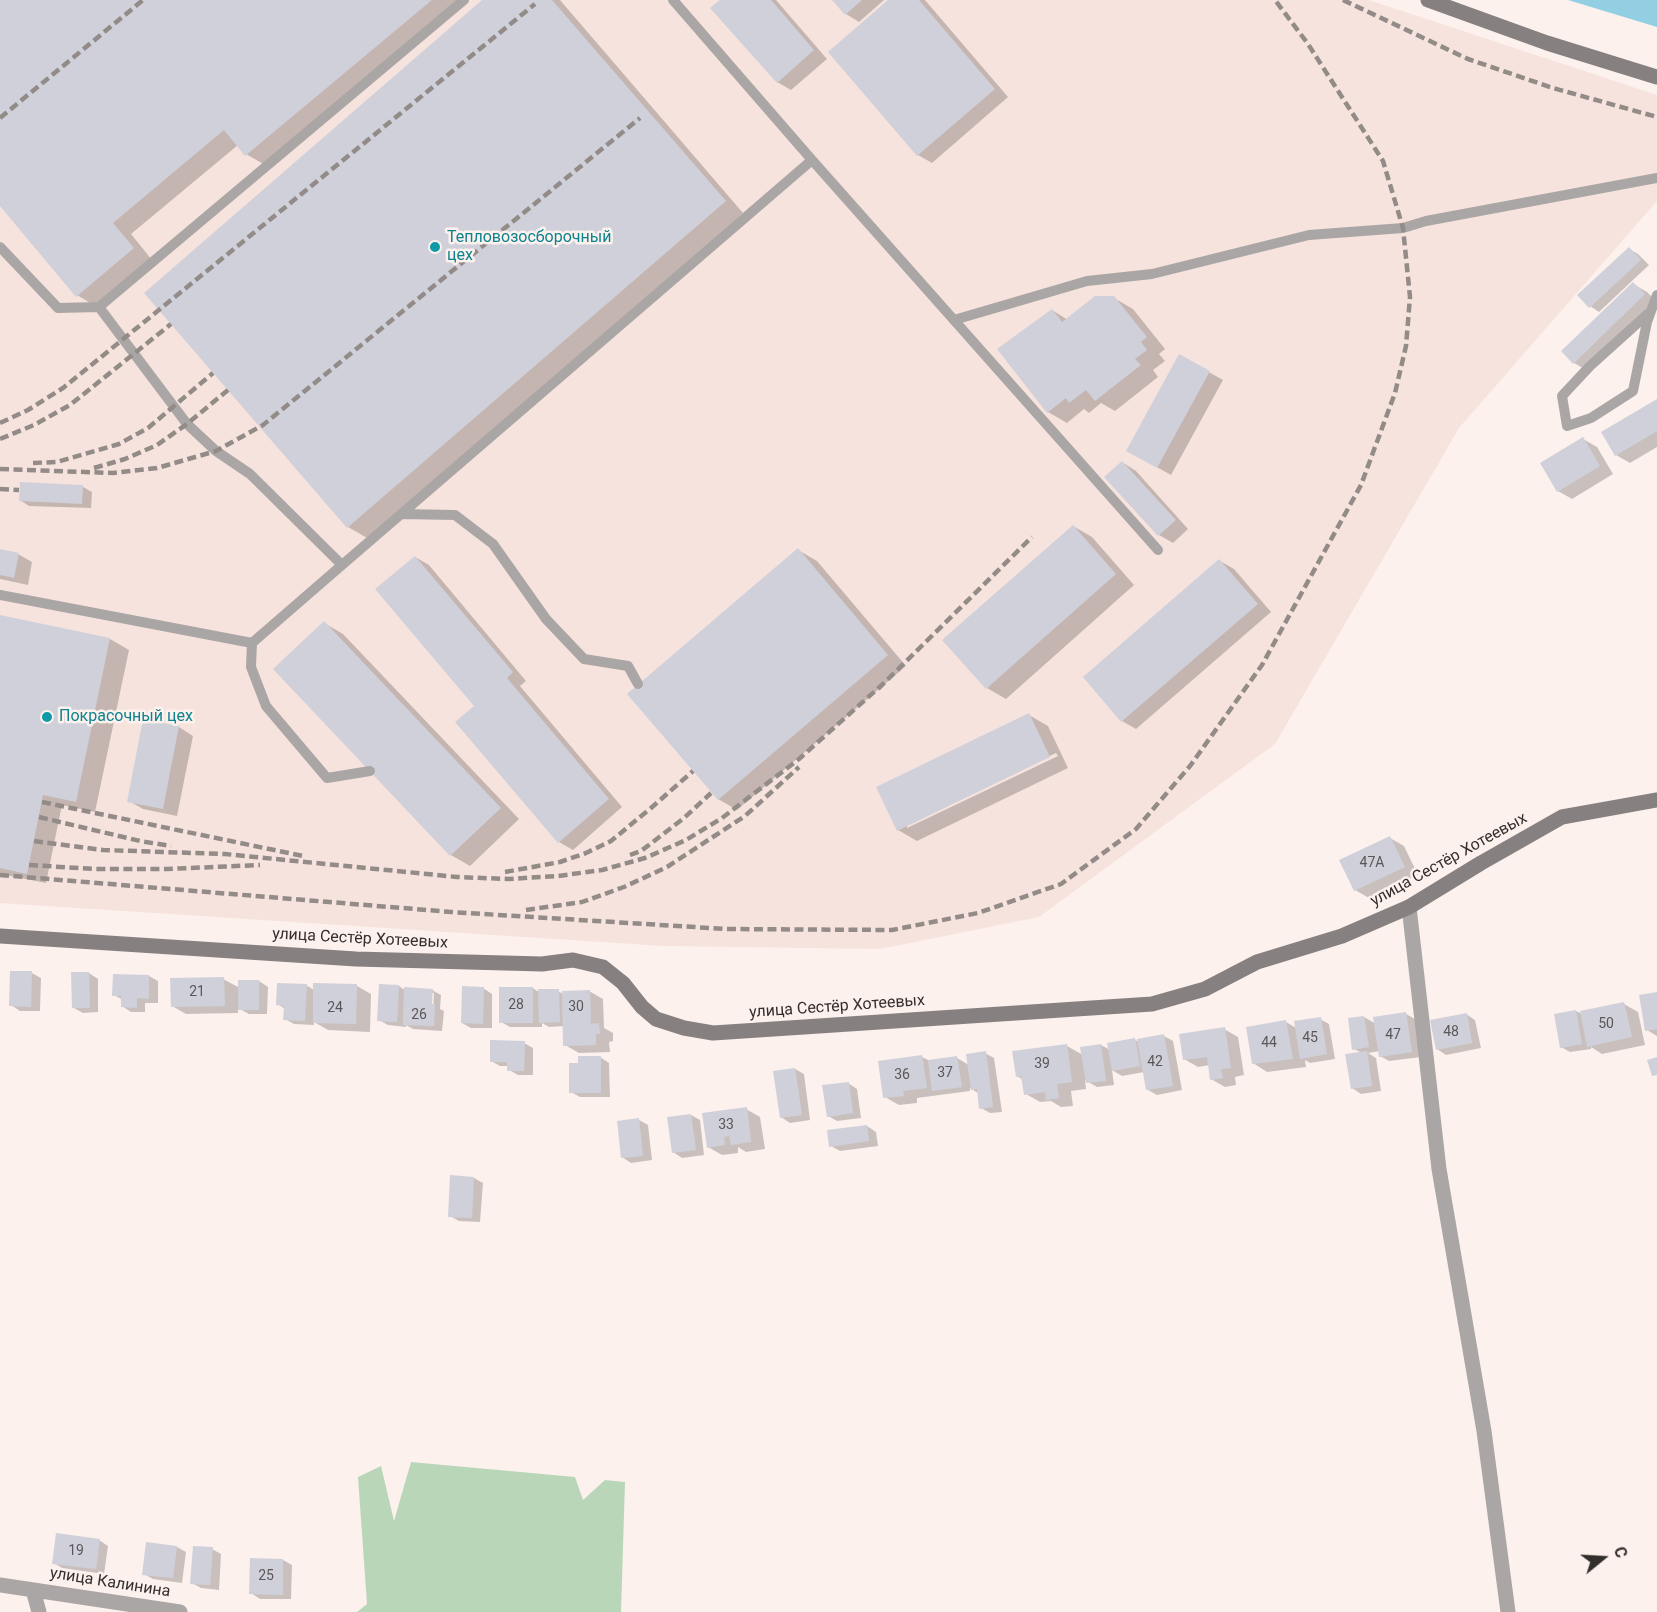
<!DOCTYPE html>
<meta charset="utf-8">
<style>
body{margin:0}
#map{position:relative;width:1657px;height:1612px;overflow:hidden;background:#fcf1ed;font-family:Roboto,sans-serif}
canvas{display:block}
.north{position:absolute;left:1573px;top:1528px;width:60px;height:60px;-webkit-text-stroke:4px #fcf1ed;paint-order:stroke;rotate:72deg;font-size:16px;font-weight:700;line-height:24px;text-align:center;color:#332f2d}
.north::after{content:'';display:block;margin:auto;width:21px;height:27px;background:#332f2d;clip-path:polygon(50% 0,100% 100%,50% 72%,0 100%)}
</style>
<div id="map">
<canvas width="1657" height="1612"></canvas>
<div class="north">С</div>
</div>
<script>
const c = document.querySelector('canvas').getContext('2d');
c.lineJoin = 'round';
function fill(path, color) { c.fillStyle = color; c.fill(path, 'evenodd'); }
const poly = rows => new Path2D(rows.map(r => 'M' + r).join(''));
function stroke(path, color, width, dash) { c.strokeStyle = color; c.lineWidth = width; c.lineCap = dash ? 'butt' : 'round'; c.setLineDash(dash || []); c.stroke(path); }
function write(font, color, halo, rows, align = 'center') {
  c.font = font + ' Roboto,sans-serif'; c.lineWidth = 5; c.setLineDash([]); c.textBaseline = 'middle'; c.strokeStyle = halo; c.fillStyle = color; for (const [text, x, y, turn = 0] of rows) {
    c.save(); c.translate(x, y); c.rotate((+turn || 0) * Math.PI / 180); c.textAlign = isNaN(turn) ? turn : align; if (halo) c.strokeText(text, 0, 0); c.fillText(text, 0, 0); c.restore();
  }
}
fill(poly([
 [0,0,1369,0,1657,95,1657,201,1459,428,1275,744,1039,917,880,949,663,946,0,903]
]), '#f7e3dd');
fill(poly([
 [411,1462,575,1477,583,1500,605,1480,625,1482,621,1612,357,1612,367,1604,358,1477,381,1466,394,1521]
]), '#b9d6b9');
fill(poly([
 [1568,0,1657,0,1657,27]
]), '#92cfe3');
fill(poly([
 [0,0,464,0,265,165,246,154,238,145,131,234,152,260,95,306,77,295,0,203],
 [485,0,560,0,743,213,367,538,348,527],
 [722,0,776,0,827,59,791,90,777,82],
 [834,0,884,0,859,22,846,14],
 [891,0,925,0,1008,97,932,163,918,155],
 [1629,249,1638,254,1649,265,1599,312,1590,306],
 [1633,284,1647,292,1657,302,1588,371,1574,363],
 [1114,298,1133,309,1165,349,1159,354,1165,361,1153,370,1158,377,1115,411,1101,403,1089,413,1084,409,1067,423,1048,412,1052,310,1068,320],
 [1180,356,1223,380,1171,475,1128,451],
 [1657,401,1657,447,1630,463,1616,455],
 [1583,439,1597,447,1613,474,1572,499,1558,491],
 [1122,462,1136,471,1188,529,1173,543,1159,535],
 [83,487,92,492,91,508,29,506,20,500],
 [1073,526,1092,537,1134,585,1006,699,987,688],
 [798,550,817,561,906,666,737,810,718,799],
 [0,551,18,554,32,562,28,585,0,579],
 [415,557,429,565,526,681,520,686,622,807,573,850,559,842,476,706],
 [1220,561,1234,569,1271,612,1136,729,1122,721],
 [0,616,110,639,129,650,95,812,62,805,46,883,0,874],
 [324,623,343,634,519,819,470,866,451,855,275,669],
 [1029,715,1048,726,1068,768,917,841,898,830],
 [1056,753,1058,756,907,828,907,824],
 [144,721,179,727,193,736,177,816,143,809,129,801],
 [1390,838,1404,846,1418,875,1369,898,1355,890],
 [32,973,41,978,40,1011,20,1011,11,1005],
 [89,973,98,979,98,1012,83,1013,74,1008],
 [149,976,158,981,158,1003,145,1003,145,1012,131,1012,122,1006,123,1000,114,995],
 [223,979,240,988,259,981,268,987,267,1014,249,1014,238,1008,238,1013,186,1014,172,1006],
 [314,984,357,986,371,994,370,1032,328,1030,314,1022,314,1025,294,1024,285,1019,285,1009,278,1004,306,985,314,990],
 [399,986,406,991,432,990,441,995,440,1009,444,1011,442,1031,413,1029,406,1025,406,1027,388,1025,379,1020],
 [431,993,434,993,433,1012,430,1012],
 [483,988,492,994,492,1028,471,1028,462,1023],
 [533,988,537,991,558,991,563,994,589,991,603,999,604,1028,613,1033,613,1041,609,1042,610,1052,579,1053,565,1045,564,1026,549,1027,542,1023,542,1027,510,1027,501,1022],
 [1657,993,1657,1036,1647,1030],
 [1624,1004,1638,1012,1645,1045,1602,1054,1591,1047,1591,1049,1570,1052,1561,1047,1576,1011,1582,1014],
 [1406,1014,1415,1019,1421,1057,1389,1061,1380,1056,1380,1051,1368,1053,1376,1058,1381,1091,1361,1094,1352,1088,1362,1053,1354,1049,1364,1017,1376,1024],
 [1466,1014,1475,1020,1481,1048,1446,1055,1437,1049],
 [1320,1019,1329,1024,1335,1059,1310,1063,1305,1060,1306,1067,1267,1072,1253,1063,1286,1022,1296,1028],
 [1224,1029,1238,1037,1244,1075,1235,1077,1236,1085,1225,1087,1211,1079,1210,1065,1198,1067,1184,1059],
 [1164,1036,1173,1041,1182,1090,1157,1095,1148,1090,1144,1072,1122,1076,1112,1070,1114,1085,1097,1087,1085,1080,1086,1089,1071,1091,1073,1106,1061,1107,1051,1101,1040,1102,1026,1094,1023,1080,1017,1076,1067,1046,1083,1055,1101,1045,1110,1050,1135,1040,1139,1042],
 [524,1043,533,1048,533,1075,518,1075,509,1070,509,1066,500,1066,491,1061],
 [985,1053,994,1058,1002,1112,990,1113,981,1108,978,1093,970,1088,970,1091,917,1098,917,1103,899,1105,885,1097,922,1057,930,1061,957,1058,969,1065],
 [600,1057,609,1063,610,1097,580,1097,571,1092],
 [795,1069,804,1074,810,1120,790,1123,781,1117],
 [848,1083,857,1089,861,1118,837,1121,828,1116],
 [746,1109,760,1117,765,1149,746,1152,738,1147,738,1153,722,1155,708,1147],
 [691,1115,700,1120,704,1155,682,1158,673,1152],
 [639,1120,648,1125,652,1160,631,1163,622,1157],
 [867,1126,876,1132,878,1146,840,1151,831,1146],
 [474,1178,483,1183,480,1222,459,1221,450,1216],
 [99,1540,108,1546,104,1574,62,1568,54,1563],
 [177,1547,186,1552,182,1583,153,1579,144,1574],
 [212,1549,221,1554,219,1590,201,1588,192,1583],
 [283,1560,292,1565,291,1599,260,1599,251,1593]
]), '#0003');
fill(poly([
 [0,0,432,0,245,156,224,130,113,223,134,248,76,297,0,206],
 [482,0,552,0,726,201,347,528,144,293],
 [720,0,771,0,814,50,777,83,710,8],
 [832,0,862,0,845,15],
 [888,0,919,0,995,89,917,156,828,52],
 [1629,247,1641,260,1589,308,1577,295],
 [1633,282,1645,294,1573,364,1561,351],
 [1095,296,1114,296,1147,337,1141,342,1147,350,1135,359,1141,365,1095,401,1086,390,1069,403,1066,398,1047,413,997,349,1052,309,1062,322],
 [1179,354,1210,371,1157,468,1126,451],
 [1657,399,1657,431,1615,456,1601,432],
 [1583,437,1600,466,1557,492,1540,463],
 [1122,461,1176,520,1158,536,1104,477],
 [20,482,83,485,82,504,19,501],
 [1073,525,1116,574,986,689,942,640],
 [798,548,888,655,718,800,627,694],
 [0,549,19,553,14,578,0,575],
 [415,556,513,672,507,678,609,799,558,843,455,722,474,706,375,589],
 [1219,559,1258,604,1121,722,1083,677],
 [0,615,110,638,76,802,43,795,27,874,0,868],
 [324,621,501,808,450,856,273,669],
 [1029,713,1050,757,897,831,876,787],
 [143,719,179,726,163,809,127,802],
 [1390,836,1405,867,1354,891,1339,860],
 [10,971,32,971,31,1007,9,1006],
 [71,972,89,972,90,1008,72,1008],
 [113,974,149,975,149,999,137,998,137,1008,121,1007,121,996,112,996],
 [224,977,225,1006,171,1007,170,978],
 [238,980,259,980,259,1010,238,1010],
 [277,983,307,984,305,1021,283,1020,284,1006,276,1005],
 [313,983,357,984,356,1024,313,1023],
 [379,984,399,985,397,1022,377,1021],
 [462,986,484,987,483,1024,461,1023],
 [404,987,433,989,432,1004,435,1005,434,1026,403,1025],
 [499,987,533,987,533,1023,499,1023],
 [538,989,559,989,560,1022,539,1023],
 [590,990,591,1024,599,1023,600,1034,596,1034,596,1045,563,1046,562,991],
 [1657,992,1657,1029,1645,1031,1639,995],
 [1624,1002,1632,1037,1587,1047,1580,1011],
 [1576,1010,1582,1044,1560,1048,1554,1014],
 [1406,1012,1412,1052,1379,1057,1373,1017],
 [1467,1013,1472,1043,1436,1050,1430,1020],
 [1364,1016,1369,1047,1352,1050,1348,1018],
 [1321,1017,1327,1054,1300,1059,1294,1021],
 [1286,1020,1293,1059,1252,1064,1246,1027],
 [1225,1027,1231,1068,1221,1069,1223,1078,1210,1080,1207,1057,1183,1060,1179,1034],
 [1164,1034,1173,1086,1146,1090,1137,1039],
 [1135,1038,1140,1066,1112,1071,1107,1043],
 [490,1040,525,1041,524,1071,507,1071,507,1062,490,1062],
 [1067,1044,1072,1082,1057,1084,1059,1098,1046,1100,1045,1092,1024,1095,1021,1076,1016,1077,1012,1051],
 [1101,1044,1106,1081,1086,1083,1080,1047],
 [986,1051,993,1107,979,1109,977,1089,971,1090,966,1054],
 [1367,1051,1372,1086,1351,1089,1345,1054],
 [922,1055,927,1088,903,1091,904,1096,883,1098,878,1061],
 [578,1056,601,1056,601,1093,569,1093,569,1063,578,1063],
 [957,1056,962,1087,932,1091,928,1060],
 [1657,1057,1657,1075,1652,1076,1647,1060],
 [795,1068,802,1115,780,1118,773,1071],
 [849,1082,853,1113,827,1117,822,1085],
 [747,1107,751,1142,731,1145,729,1136,724,1137,725,1145,707,1148,702,1113],
 [691,1114,696,1150,672,1153,667,1117],
 [639,1118,643,1156,621,1158,617,1121],
 [867,1125,869,1141,829,1147,827,1130],
 [450,1175,474,1177,472,1218,448,1217],
 [56,1533,100,1539,96,1569,52,1564],
 [146,1542,177,1546,173,1578,142,1575],
 [193,1546,213,1547,210,1585,190,1584],
 [250,1558,283,1559,283,1595,249,1594]
]), '#d0d0da');
stroke(poly([
 [673,0,812,160,1158,550],
 [0,247,58,308,99,307,187,424,216,451,250,474,342,565,252,643,0,595],
 [99,307,464,0],
 [1651,311,1590,366,1562,396,1567,426,1591,418,1633,391,1647,322,1651,311,1657,295],
 [954,320,1087,281,1152,274,1309,235,1403,228,1426,221,1657,178],
 [401,514,455,515,493,544,546,619,584,659,628,666,638,684],
 [342,565,812,160],
 [252,643,251,667,266,706,327,778,370,771]
]), '#aba6a6', 10);
stroke(poly([
 [1409,907,1439,1169,1484,1431,1508,1612],
 [0,1585,180,1612],
 [33,1590,39,1612]
]), '#aba6a6', 15);
stroke(poly([
 [1428,0,1547,43,1657,77],
 [0,936,356,959,542,964,573,960,603,967,623,983,642,1007,656,1019,684,1028,713,1033,1152,1004,1205,989,1257,962,1342,936,1409,907,1481,863,1562,817,1657,800]
]), '#878081', 15);
stroke(poly([
 [1343,0,1468,59,1553,88,1657,117],
 [0,118,143,0],
 [0,423,28,410,63,388,535,4],
 [0,439,34,425,70,405,171,324],
 [33,463,57,462,119,444,148,428,213,373],
 [94,468,125,459,157,445,187,424,228,390],
 [0,469,113,473,157,468,216,451,263,425,640,118],
 [0,489,19,490],
 [878,689,1032,537],
 [42,802,303,856],
 [39,817,140,841,171,846],
 [34,841,103,850,225,854,457,877,508,879,558,876,602,870,645,858,686,840,722,818,799,759,883,684],
 [630,855,641,851,684,818,711,793],
 [29,865,95,869,167,869,260,865],
 [505,872,560,862,586,853,611,841,651,808,693,771],
 [0,875,451,912,726,929,892,930,978,913,1061,884,1136,829,1190,766,1262,665,1361,485,1395,393,1406,346,1410,297,1403,228,1383,161,1308,44,1275,0],
 [526,910,582,902,624,887,667,867,745,816,799,767]
]), '#928b88', 4.5, [9, 4.5]);
for (const [x, y, r, color] of [
 [435,247,6,"#0f9aa8"],
 [47,717,6,"#0f9aa8"]
]) { const dot = new Path2D(); dot.arc(x, y, r, 0, 2 * Math.PI); c.fillStyle = color; c.fill(dot); stroke(dot, '#fcf1ed', 2); }
write('14px', '#5a5758', null, [
 ["47А",1372,863],
 ["21",197,992],
 ["28",516,1005],
 ["30",576,1007],
 ["24",335,1008],
 ["26",419,1015],
 ["50",1606,1024],
 ["48",1451,1032],
 ["47",1393,1035],
 ["45",1310,1038],
 ["44",1269,1043],
 ["42",1155,1062],
 ["39",1042,1064],
 ["37",945,1073],
 ["36",902,1075],
 ["33",726,1125],
 ["19",76,1551],
 ["25",266,1576]
]);
write('16px', '#0d838f', '#fcf1ed', [
 ["Тепловозосборочный",447,238],
 ["цех",447,256],
 ["Покрасочный цех",59,717]
], 'left');
write('16px', '#332f2d', '#fcf1ed', [
 ["улица Сестёр Хотеевых",1449,860,-29],
 ["улица Сестёр Хотеевых",360,939,3],
 ["улица Сестёр Хотеевых",837,1007,-4],
 ["улица Калинина",110,1583,9]
]);
</script>
